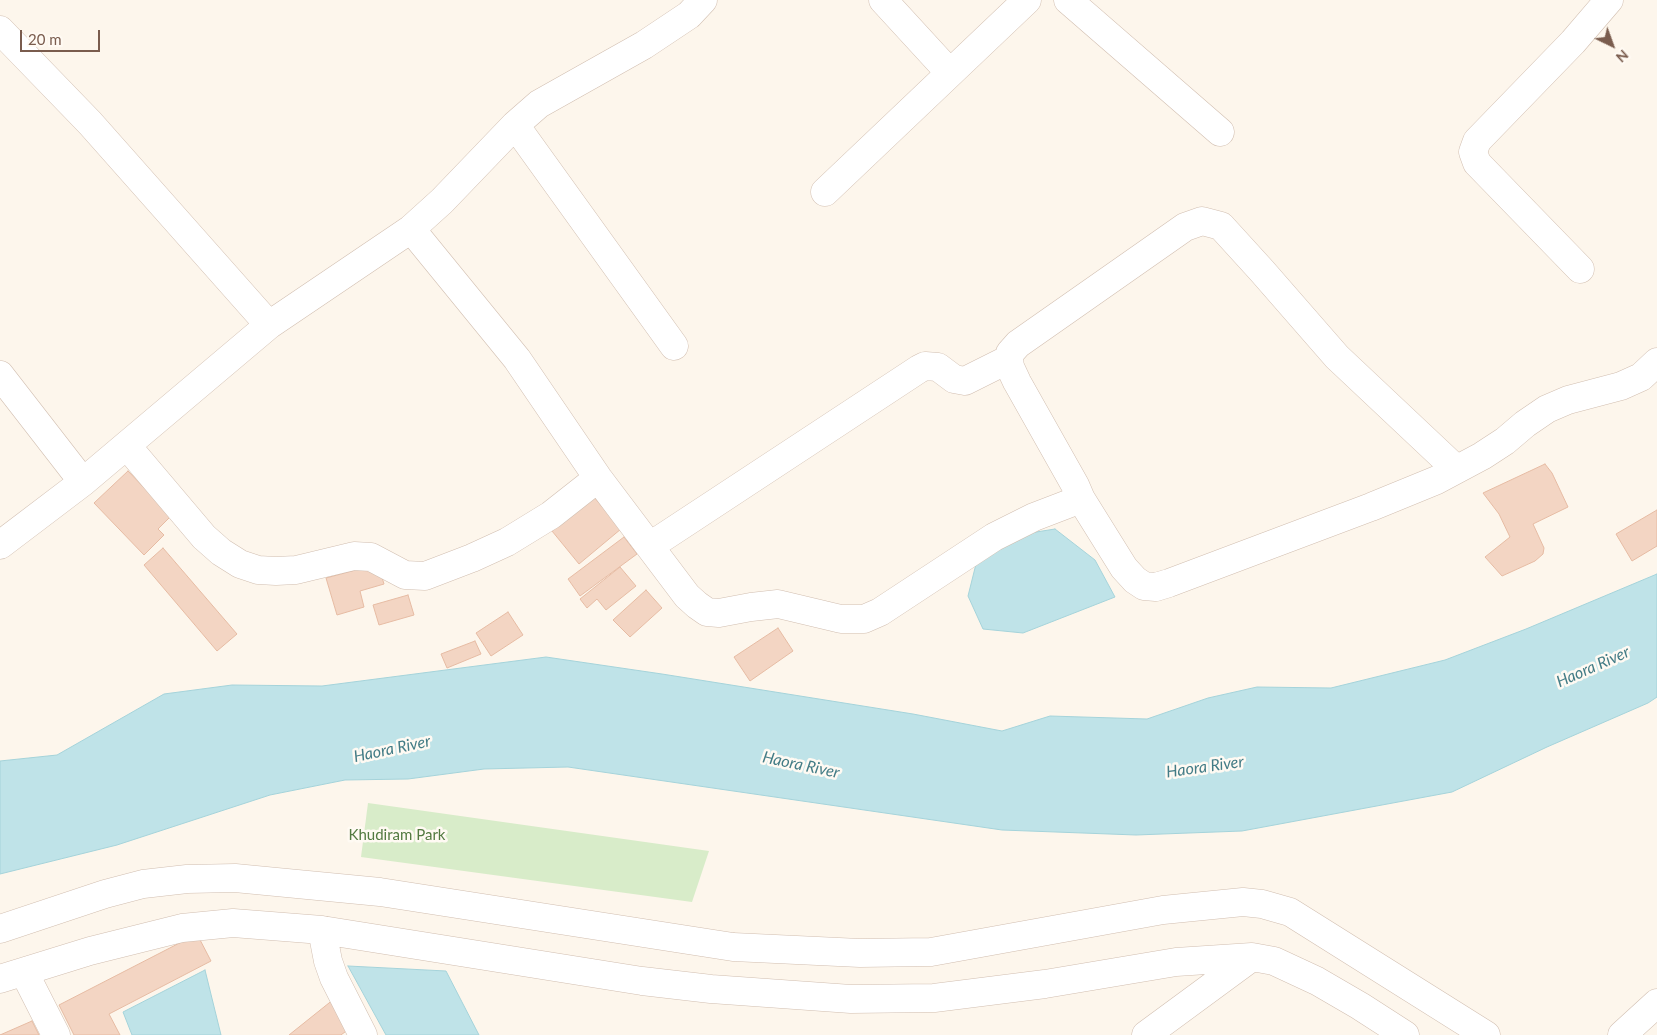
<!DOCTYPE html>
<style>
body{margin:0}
#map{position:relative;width:1657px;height:1035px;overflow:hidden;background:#fdf6ec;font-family:Lato,sans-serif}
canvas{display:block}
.north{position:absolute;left:1587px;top:20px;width:50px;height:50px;-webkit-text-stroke:4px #fffaf3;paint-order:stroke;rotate:138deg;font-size:14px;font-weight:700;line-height:20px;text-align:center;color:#7a5c4d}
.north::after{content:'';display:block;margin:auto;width:18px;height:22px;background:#7a5c4d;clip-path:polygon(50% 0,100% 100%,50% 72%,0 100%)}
.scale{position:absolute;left:20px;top:30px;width:80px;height:22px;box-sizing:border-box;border:2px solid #7a5c4d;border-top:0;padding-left:6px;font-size:15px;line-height:18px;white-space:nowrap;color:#7a5c4d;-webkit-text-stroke:4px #fffaf3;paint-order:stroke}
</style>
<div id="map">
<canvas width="1657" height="1035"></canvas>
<div class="north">N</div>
<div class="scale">20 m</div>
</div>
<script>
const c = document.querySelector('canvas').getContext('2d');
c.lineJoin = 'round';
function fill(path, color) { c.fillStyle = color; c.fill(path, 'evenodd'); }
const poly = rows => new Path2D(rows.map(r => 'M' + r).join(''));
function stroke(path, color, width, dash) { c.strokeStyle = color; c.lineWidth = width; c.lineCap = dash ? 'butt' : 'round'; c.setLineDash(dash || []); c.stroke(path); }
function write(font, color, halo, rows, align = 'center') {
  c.font = font + ' Lato,sans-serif'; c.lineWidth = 5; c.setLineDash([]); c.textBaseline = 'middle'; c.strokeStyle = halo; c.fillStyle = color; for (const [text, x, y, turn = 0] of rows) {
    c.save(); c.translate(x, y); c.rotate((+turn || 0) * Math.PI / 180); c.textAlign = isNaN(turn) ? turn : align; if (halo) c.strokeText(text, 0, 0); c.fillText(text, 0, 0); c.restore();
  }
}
fill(poly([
 [368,803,709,851,692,902,361,857]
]), '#d8ecc9');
const water = poly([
 [1055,529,1095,560,1115,597,1023,633,983,629,968,596,976,564,1011,536,1055,529],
 [1657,574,1657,697,1648,703,1547,747,1452,792,1242,831,1136,835,1002,830,568,767,484,769,408,779,345,780,270,795,117,845,0,874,0,761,57,755,164,694,232,685,322,686,546,657,662,674,913,714,1002,731,1050,716,1147,719,1208,698,1257,687,1331,688,1445,660,1526,629,1657,574],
 [348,966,446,971,479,1035,386,1035,348,966],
 [205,970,221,1035,132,1035,123,1012,205,970]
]);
fill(water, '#bfe3e8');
stroke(water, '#a5d3da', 1);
const building = poly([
 [1545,464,1552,473,1568,507,1533,524,1544,548,1543,554,1535,561,1502,576,1485,557,1510,537,1499,514,1483,493,1545,464],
 [128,471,171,516,158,529,164,535,144,555,94,503,128,471],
 [594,497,621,529,579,564,552,531,594,497],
 [1657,510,1657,546,1632,561,1616,534,1657,510],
 [624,537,637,554,580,596,568,579,624,537],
 [163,548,237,634,217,651,144,565,163,548],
 [378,564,384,584,360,591,364,607,337,615,326,578,378,564],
 [620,567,636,586,606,610,597,599,587,608,580,599,620,567],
 [646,590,662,608,630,637,613,620,646,590],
 [408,595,414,615,379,625,373,605,408,595],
 [508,612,523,635,491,656,476,633,508,612],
 [778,628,793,651,750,681,734,657,778,628],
 [475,641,481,654,447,668,441,654,475,641],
 [197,934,211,961,109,1014,120,1035,74,1035,59,1005,197,934],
 [334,999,354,1025,341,1035,289,1035,334,999],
 [32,1021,39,1035,0,1035,32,1021]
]);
fill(building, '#f3d5c3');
stroke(building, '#e6bba3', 1);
const minor = poly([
 [883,0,950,73],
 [1068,0,1220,132],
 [0,30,90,123,269,325],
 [515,125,674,346],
 [825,192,1027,0],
 [411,229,517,359,598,478,687,596,697,605,707,612,719,613,751,607,778,604,841,619,864,619,880,612,994,537,1034,517,1081,499,1124,568,1135,580,1144,586,1156,587,1169,583,1371,507,1437,480,1482,456,1505,441,1525,424,1547,409,1568,400,1621,386,1641,377,1657,362],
 [1580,269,1477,163,1473,152,1477,141,1573,42,1609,0],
 [0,375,83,482],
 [127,446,204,537,221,552,240,564,258,570,276,571,296,570,354,556,371,557,405,575,425,576,472,558,507,542,551,515,598,478],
 [1081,499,1075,485,1017,382,1010,367,1009,359,1010,353,1018,344,1185,227,1202,221,1221,226,1262,271,1337,357,1456,469],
 [0,545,83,482,269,325,411,229,442,201,515,125,539,104,644,45,689,15,703,0],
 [650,546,919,369,925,366,938,367,954,379,965,381,1009,359],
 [0,929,105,894,143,884,187,879,235,878,380,892,733,947,860,953,931,952,1163,910,1243,902,1262,904,1290,912,1486,1035],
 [322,930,328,961,334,978,363,1035],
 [24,972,56,1035],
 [0,979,90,951,182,928,233,923,322,930,642,981,711,989,851,999,934,998,1045,984,1176,962,1252,957,1274,961,1317,981,1360,1006,1405,1035],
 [1146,1035,1252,957],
 [1622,1035,1657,1003]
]);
stroke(minor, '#d1beb0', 29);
stroke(minor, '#fff', 28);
write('15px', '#537a41', '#fffaf3', [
 ["Khudiram Park",397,835]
]);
write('italic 16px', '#437c86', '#fffaf3', [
 ["Haora River",1593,667,-24],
 ["Haora River",392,749,-12],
 ["Haora River",801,765,12],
 ["Haora River",1205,767,-8]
]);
</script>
